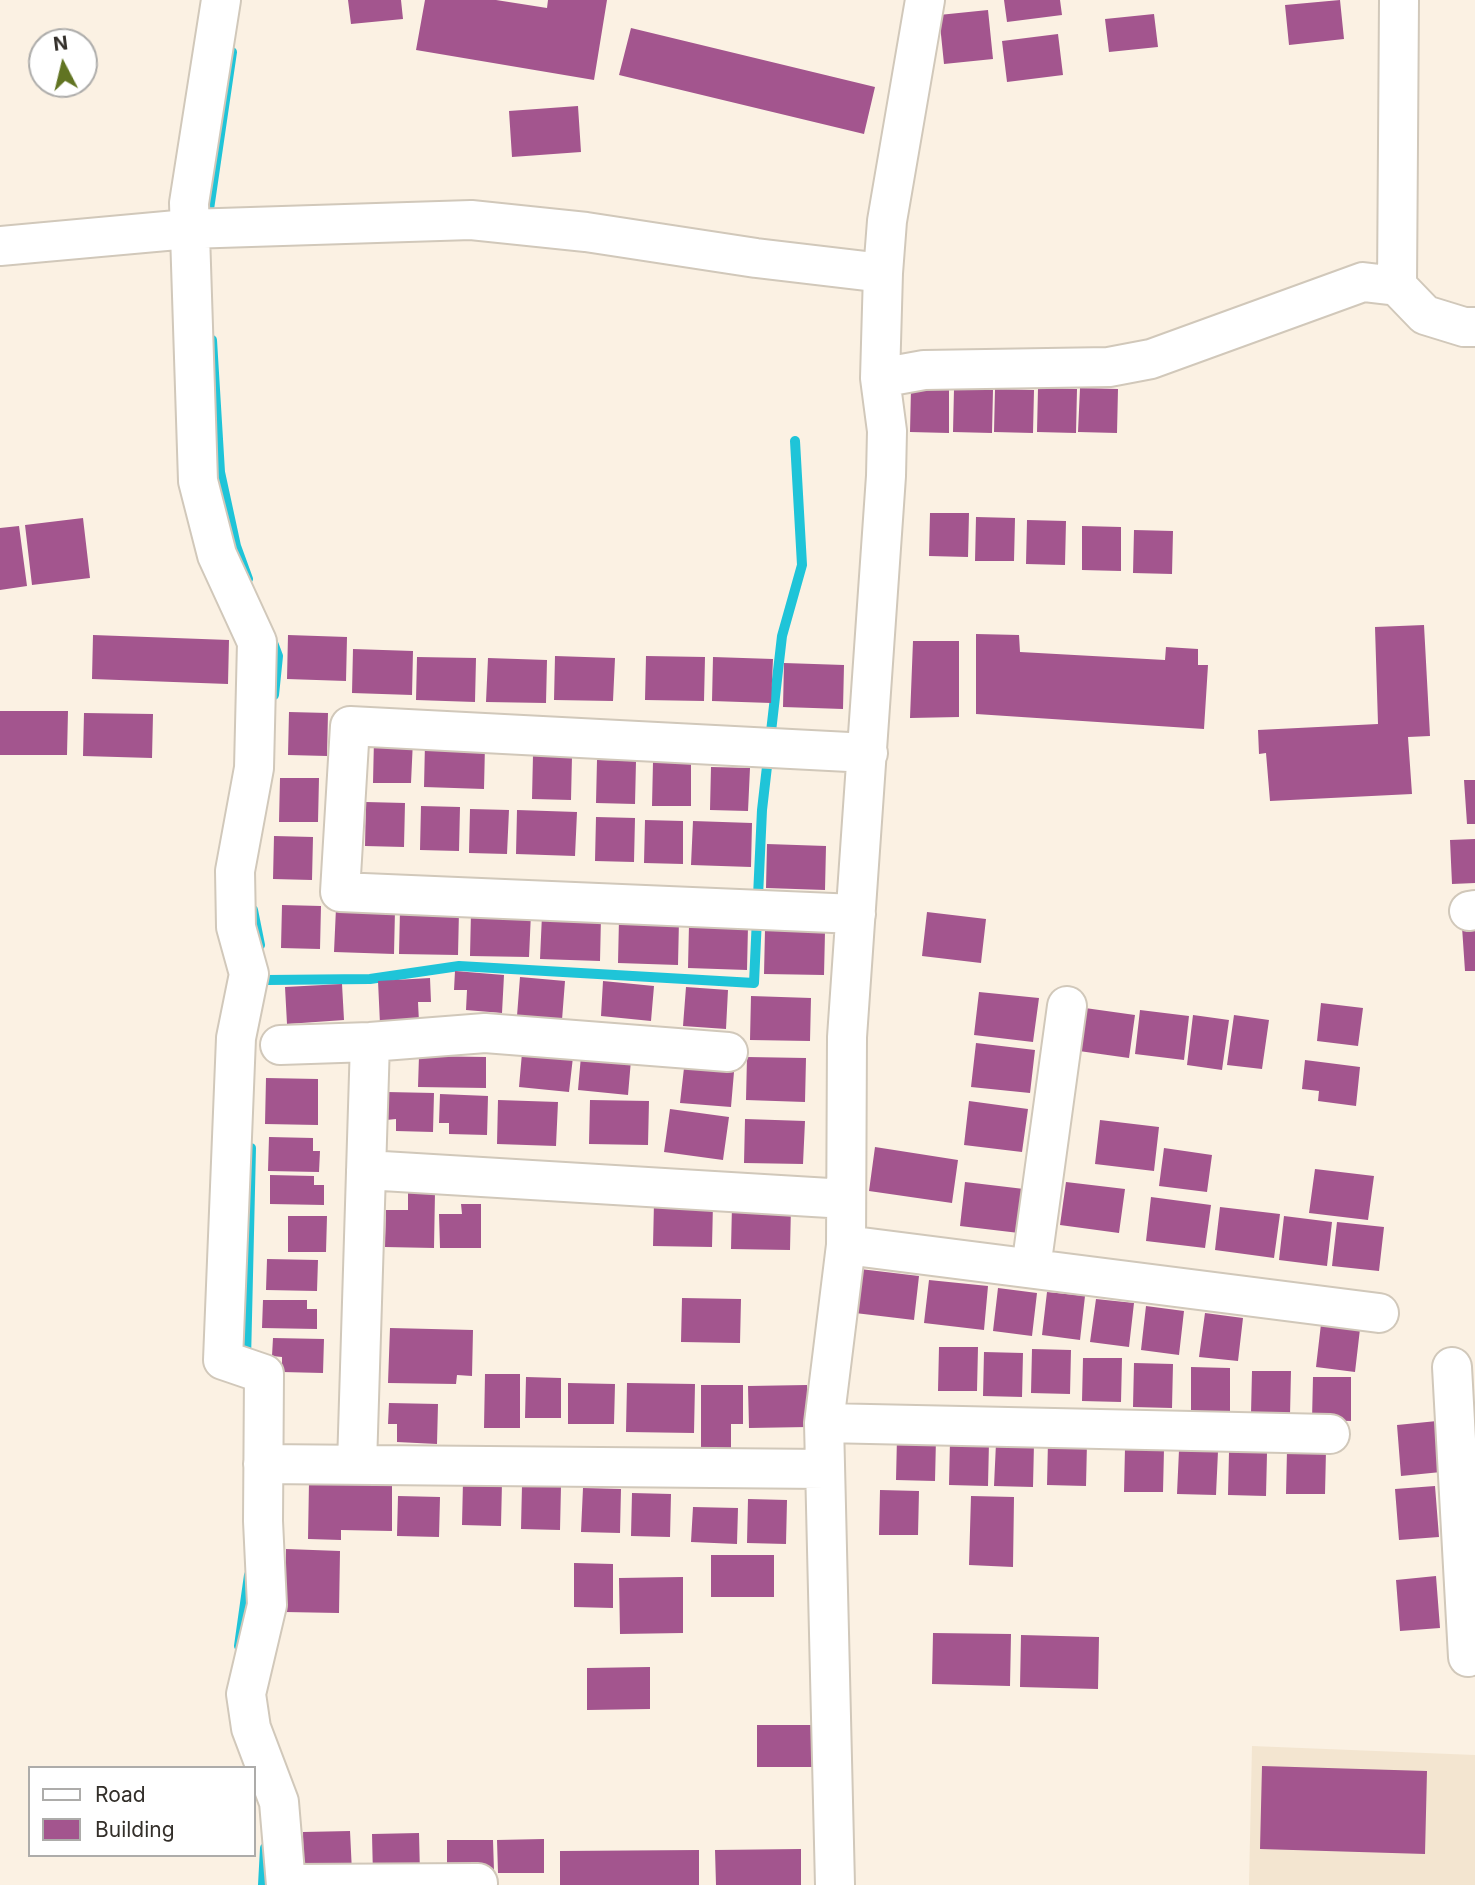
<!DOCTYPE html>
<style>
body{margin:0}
#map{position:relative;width:1475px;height:1885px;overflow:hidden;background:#fbf1e3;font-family:Inter,sans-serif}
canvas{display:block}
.legend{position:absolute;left:28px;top:1766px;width:228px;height:91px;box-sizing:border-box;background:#fff;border:2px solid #adacaa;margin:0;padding:9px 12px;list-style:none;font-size:21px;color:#332f2a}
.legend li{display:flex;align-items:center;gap:14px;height:35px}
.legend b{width:35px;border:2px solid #adacaa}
.north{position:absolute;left:28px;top:28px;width:70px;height:70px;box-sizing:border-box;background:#fff;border:2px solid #adacaa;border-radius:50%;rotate:353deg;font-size:19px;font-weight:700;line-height:28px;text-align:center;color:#332f2a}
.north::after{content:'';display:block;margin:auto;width:24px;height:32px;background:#617422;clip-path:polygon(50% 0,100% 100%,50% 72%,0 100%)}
</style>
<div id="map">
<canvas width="1475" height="1885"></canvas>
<ul class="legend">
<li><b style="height:9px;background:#fff"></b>Road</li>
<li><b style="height:19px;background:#a3558e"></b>Building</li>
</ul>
<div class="north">N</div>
</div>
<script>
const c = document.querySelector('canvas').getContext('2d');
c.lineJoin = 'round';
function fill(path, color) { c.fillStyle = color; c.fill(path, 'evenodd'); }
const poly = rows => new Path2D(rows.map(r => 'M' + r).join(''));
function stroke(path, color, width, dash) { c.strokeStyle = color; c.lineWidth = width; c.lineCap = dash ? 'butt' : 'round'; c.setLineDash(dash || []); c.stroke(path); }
fill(poly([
 [1252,1746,1475,1755,1475,1885,1249,1885]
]), '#f3e5d0');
stroke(poly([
 [207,223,232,52],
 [212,340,220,472,236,546,248,579],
 [272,640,278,656,274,695],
 [253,910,260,945],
 [267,980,370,979,459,966,754,983,762,810,782,636,802,565,795,441],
 [246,1360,251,1148],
 [239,1646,249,1575],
 [263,1885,265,1848]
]), '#1fc4d8', 10);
fill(poly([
 [348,0,401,0,403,19,351,24],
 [425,0,496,0,547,8,548,0,607,0,594,80,416,50],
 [1004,0,1060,0,1062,15,1007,22],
 [1340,0,1344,39,1289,45,1285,5],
 [988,10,993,59,944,64,939,15],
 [1154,14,1158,47,1109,52,1105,19],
 [631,28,875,87,864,134,619,75],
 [1058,34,1063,75,1007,82,1002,41],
 [578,106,581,152,512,157,509,111],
 [1038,388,1077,389,1076,433,1037,432],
 [1080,388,1118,389,1117,433,1078,432],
 [911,389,949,390,949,433,910,432],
 [954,389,993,390,992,433,953,432],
 [995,389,1034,390,1033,433,994,432],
 [930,513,969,513,968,557,929,556],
 [976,517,1015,518,1014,561,975,561],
 [83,518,90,578,32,585,25,525],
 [1027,520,1066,521,1065,565,1026,564],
 [19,526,27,586,0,590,0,528],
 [1082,526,1121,527,1121,571,1082,570],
 [1134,530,1173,531,1172,574,1133,573],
 [1424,625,1430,736,1408,737,1412,794,1270,801,1266,753,1259,754,1258,730,1378,724,1375,627],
 [976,634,1019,635,1020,652,1165,660,1166,647,1198,649,1198,665,1208,665,1204,729,976,714],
 [93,635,229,640,228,684,92,679],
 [288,635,347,637,346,681,287,679],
 [913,641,959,641,959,717,910,718],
 [353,649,413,651,412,695,352,693],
 [555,656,615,658,613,701,554,700],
 [646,656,705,657,704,701,645,700],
 [417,657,476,658,475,702,416,700],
 [713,657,773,659,771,703,712,701],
 [488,658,547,660,546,703,486,702],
 [784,663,844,665,843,709,783,707],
 [0,711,68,711,67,755,0,755],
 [289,712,328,713,327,756,288,755],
 [84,713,153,714,152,758,83,756],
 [374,739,413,740,411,783,373,783],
 [425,743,485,745,484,789,424,787],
 [533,755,572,756,571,800,532,799],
 [597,760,636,761,635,804,596,803],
 [653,762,691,762,691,806,652,806],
 [711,767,750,768,748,811,710,810],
 [280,778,319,778,318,822,279,822],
 [1464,780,1475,780,1475,824,1467,824],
 [366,802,405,803,404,847,365,846],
 [421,806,460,807,459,851,420,850],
 [470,809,509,810,507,854,469,853],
 [517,810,577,812,575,856,516,854],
 [596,817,635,818,634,862,595,861],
 [645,820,683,821,683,864,644,863],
 [693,821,752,823,751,867,691,865],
 [274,836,313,837,312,880,273,879],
 [1475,839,1475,883,1452,884,1450,840],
 [767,844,826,846,825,890,766,888],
 [282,905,321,906,320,949,281,948],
 [336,908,395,910,394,954,334,952],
 [400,910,459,911,458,955,399,954],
 [471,912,531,913,529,957,470,956],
 [927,912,986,919,981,963,922,956],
 [542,915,601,917,600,961,540,959],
 [619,919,679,920,678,965,618,963],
 [689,925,748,926,747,970,688,968],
 [1462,927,1475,927,1475,971,1465,971],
 [765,930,825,932,824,975,764,974],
 [455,971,504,975,502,1013,466,1010,467,990,454,990],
 [520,977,565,981,562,1020,517,1016],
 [430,978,431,1002,418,1002,419,1022,380,1024,378,981],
 [603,981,654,986,651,1021,601,1016],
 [342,984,344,1020,287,1024,285,987],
 [686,987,728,990,726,1029,683,1026],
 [979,992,1039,998,1033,1042,974,1035],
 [751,996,811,998,810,1041,750,1040],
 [1321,1003,1363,1008,1358,1046,1317,1041],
 [1085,1008,1135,1015,1129,1058,1079,1051],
 [1140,1010,1189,1016,1184,1060,1135,1054],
 [1193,1015,1229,1020,1222,1070,1187,1065],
 [1234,1015,1269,1020,1262,1069,1227,1065],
 [976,1043,1035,1050,1030,1093,971,1087],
 [522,1053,573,1057,569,1092,519,1087],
 [419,1056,486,1057,486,1088,418,1087],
 [581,1056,631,1060,628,1095,578,1090],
 [747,1057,806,1058,805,1102,746,1100],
 [1305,1060,1360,1067,1356,1106,1318,1101,1319,1091,1302,1089],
 [684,1068,734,1072,731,1107,680,1103],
 [266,1078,318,1079,318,1125,265,1124],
 [387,1092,434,1093,433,1132,396,1131,396,1119,386,1120],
 [440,1094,488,1096,487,1135,449,1134,449,1123,439,1123],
 [498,1100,558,1102,556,1146,497,1144],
 [590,1100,649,1101,648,1145,589,1144],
 [969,1101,1028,1109,1022,1152,964,1145],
 [670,1109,729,1117,723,1160,664,1152],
 [745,1119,805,1121,803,1164,744,1163],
 [1100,1120,1159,1127,1154,1171,1095,1164],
 [269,1137,313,1138,313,1151,320,1151,319,1172,268,1171],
 [875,1147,958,1160,952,1203,869,1191],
 [1164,1148,1212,1155,1207,1192,1159,1186],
 [1315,1169,1374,1176,1368,1220,1309,1213],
 [270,1175,314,1176,314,1185,324,1185,324,1205,270,1204],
 [965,1182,1024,1189,1019,1233,960,1226],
 [1066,1182,1125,1189,1119,1233,1060,1225],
 [408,1192,435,1192,434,1248,385,1247,386,1210,408,1210],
 [1151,1197,1211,1205,1205,1248,1146,1241],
 [654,1202,713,1203,712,1247,653,1246],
 [461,1204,481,1204,481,1248,440,1248,439,1214,462,1214],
 [732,1205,791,1206,790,1250,731,1249],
 [1220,1207,1280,1214,1274,1258,1215,1250],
 [288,1216,327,1216,326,1252,288,1252],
 [1284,1216,1332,1222,1327,1266,1279,1260],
 [1337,1222,1384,1227,1379,1271,1332,1266],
 [267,1259,318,1260,317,1291,266,1290],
 [860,1269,919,1276,914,1320,855,1313],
 [929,1280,988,1286,984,1330,924,1323],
 [998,1288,1037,1293,1032,1336,993,1331],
 [1047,1292,1085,1296,1080,1340,1042,1335],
 [682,1298,741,1299,740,1343,681,1342],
 [1096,1299,1134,1303,1129,1347,1090,1342],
 [263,1300,307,1300,307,1309,317,1309,317,1329,262,1328],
 [1146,1306,1184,1311,1179,1355,1141,1350],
 [1205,1313,1243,1318,1238,1361,1199,1357],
 [1321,1324,1360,1329,1355,1372,1316,1367],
 [390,1328,473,1330,472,1376,457,1375,456,1384,388,1383],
 [273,1338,324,1339,323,1373,282,1372,282,1357,272,1356],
 [939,1347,978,1347,977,1391,938,1391],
 [1032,1349,1071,1350,1070,1394,1031,1393],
 [984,1352,1023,1353,1022,1397,983,1396],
 [1083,1358,1122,1358,1121,1402,1082,1401],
 [1134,1363,1173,1364,1172,1408,1133,1407],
 [1191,1367,1230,1368,1230,1412,1191,1411],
 [1252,1371,1291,1371,1290,1415,1251,1414],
 [485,1374,520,1374,520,1428,484,1428],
 [526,1377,561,1378,561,1418,525,1418],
 [1313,1377,1351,1377,1351,1421,1312,1420],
 [568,1383,615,1384,614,1424,568,1424],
 [627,1383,695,1384,694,1433,626,1432],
 [701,1385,743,1385,743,1424,731,1424,731,1448,701,1448],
 [807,1385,808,1427,749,1428,748,1386],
 [389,1403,438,1404,437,1444,397,1442,397,1424,388,1424],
 [1437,1421,1441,1472,1401,1476,1397,1425],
 [897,1437,936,1438,935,1481,896,1480],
 [950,1441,989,1442,988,1486,949,1485],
 [1048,1441,1087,1442,1086,1486,1047,1485],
 [996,1443,1034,1443,1033,1487,994,1486],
 [1125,1448,1164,1449,1163,1492,1124,1492],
 [1179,1450,1218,1451,1216,1495,1177,1494],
 [1287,1450,1326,1450,1325,1494,1286,1494],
 [1229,1452,1267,1453,1266,1496,1228,1495],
 [463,1481,502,1482,501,1526,462,1525],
 [309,1482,392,1484,392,1531,341,1530,341,1540,308,1539],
 [522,1485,561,1486,560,1530,521,1529],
 [1435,1486,1439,1537,1399,1540,1395,1489],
 [583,1488,621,1489,620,1533,581,1532],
 [880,1490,919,1491,918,1535,879,1535],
 [632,1493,671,1494,670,1537,631,1536],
 [398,1496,440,1497,439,1537,397,1536],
 [971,1496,1014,1497,1013,1567,969,1565],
 [748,1499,787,1500,786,1544,747,1543],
 [693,1507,738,1508,737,1544,691,1542],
 [286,1549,340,1551,339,1613,285,1612],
 [711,1555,774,1555,774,1597,711,1597],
 [574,1563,613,1564,613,1608,574,1607],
 [1436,1576,1440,1628,1400,1631,1396,1580],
 [683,1577,683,1633,620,1634,619,1578],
 [933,1633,1011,1634,1010,1686,932,1684],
 [1021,1635,1099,1637,1098,1689,1020,1687],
 [650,1667,650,1709,587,1710,587,1668],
 [757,1725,820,1725,820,1767,757,1767],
 [1262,1766,1427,1771,1425,1854,1260,1849],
 [350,1831,352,1872,304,1874,303,1832],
 [419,1833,420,1874,373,1876,372,1834],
 [544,1839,544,1873,498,1873,497,1840],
 [447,1840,493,1840,494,1871,447,1872],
 [801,1849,801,1885,716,1885,715,1850],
 [699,1850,699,1885,560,1885,560,1851]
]), '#a3558e');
const minor = poly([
 [221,0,189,203,198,481,217,555,257,642,254,768,235,871,236,927,249,974,236,1038,223,1360,264,1374,263,1521,267,1605,246,1694,251,1728,279,1802,286,1885],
 [0,246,188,229,471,220,586,232,756,258,883,273],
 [1397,286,1399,0],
 [880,378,924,370,1109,367,1151,359,1363,282,1397,286,1425,315,1464,327,1475,327],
 [1469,911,1475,910],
 [856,914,340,892,350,726,868,753],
 [280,1045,370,1042,485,1033,728,1052],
 [366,1170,846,1199],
 [846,1245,1379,1313],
 [1031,1268,1067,1006],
 [1452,1367,1468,1657],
 [824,1423,1330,1434],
 [263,1464,825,1469],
 [357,1465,370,1042],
 [286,1884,478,1883],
 [835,1885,824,1423,846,1245,847,1037,886,476,887,431,880,378,883,273,887,221,925,0]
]);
stroke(minor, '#d1c8ba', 42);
stroke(minor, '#fff', 38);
</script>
